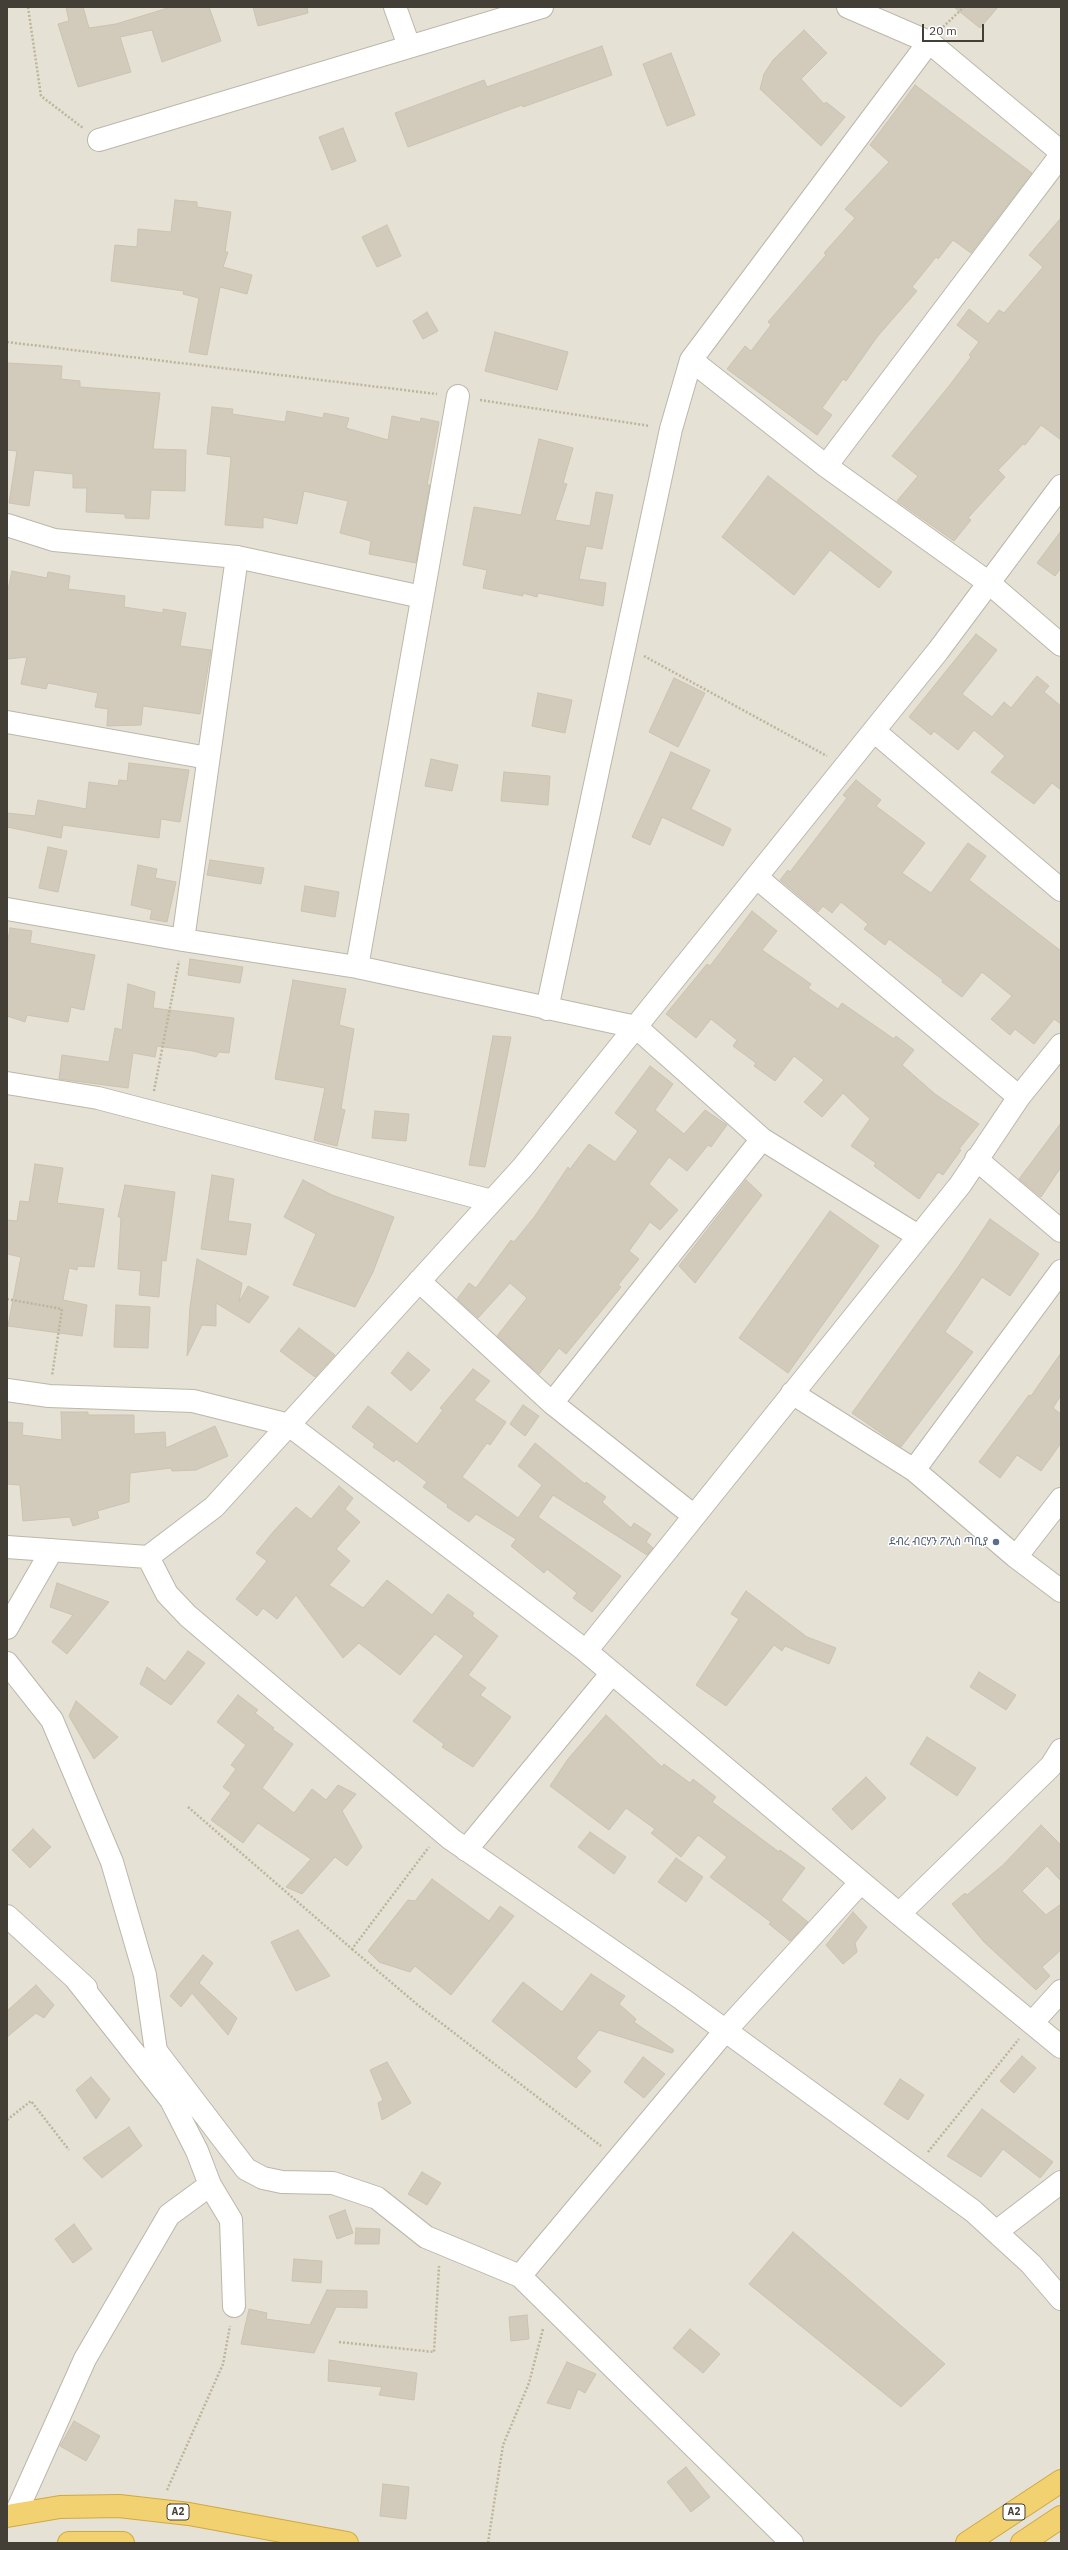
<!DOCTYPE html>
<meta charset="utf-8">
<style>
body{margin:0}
#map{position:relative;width:1068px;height:2550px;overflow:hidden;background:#f1efe6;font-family:"IBM Plex Sans",sans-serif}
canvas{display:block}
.frame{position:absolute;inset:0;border:8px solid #433f36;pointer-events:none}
.scale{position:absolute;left:922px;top:24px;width:62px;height:18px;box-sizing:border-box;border:2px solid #433f36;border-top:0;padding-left:5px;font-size:12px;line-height:14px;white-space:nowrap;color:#433f36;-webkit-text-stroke:3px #fff;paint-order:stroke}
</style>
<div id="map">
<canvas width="1068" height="2550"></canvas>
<div class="frame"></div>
<div class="scale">20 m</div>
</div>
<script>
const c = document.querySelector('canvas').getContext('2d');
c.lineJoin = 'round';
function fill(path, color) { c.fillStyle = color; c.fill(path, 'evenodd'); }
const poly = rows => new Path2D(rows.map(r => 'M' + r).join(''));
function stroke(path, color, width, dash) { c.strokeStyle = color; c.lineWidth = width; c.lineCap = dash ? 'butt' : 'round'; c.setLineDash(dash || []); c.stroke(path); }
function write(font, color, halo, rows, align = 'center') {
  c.font = font + ' "IBM Plex Sans","Noto Sans Ethiopic",sans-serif'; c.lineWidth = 3; c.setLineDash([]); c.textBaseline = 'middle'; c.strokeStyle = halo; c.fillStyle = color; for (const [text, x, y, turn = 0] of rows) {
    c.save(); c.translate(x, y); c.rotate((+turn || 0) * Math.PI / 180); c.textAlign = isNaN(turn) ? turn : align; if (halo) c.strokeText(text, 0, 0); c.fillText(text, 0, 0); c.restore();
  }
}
fill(poly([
 [7,7,1061,7,1061,2543,7,2543]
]), '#e5e1d4');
const building = poly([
 [66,7,83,7,89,28,116,24,171,7,209,7,221,41,162,62,152,30,120,37,131,72,78,87,58,24,69,21,66,7],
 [253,7,307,7,308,13,258,26,253,7],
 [954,7,998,7,980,28,954,7],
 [804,30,827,53,801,79,824,104,826,102,845,117,821,146,760,89,764,74,773,60,804,30],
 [602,46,612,75,523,107,522,105,408,147,395,113,484,80,487,87,602,46],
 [671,53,695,115,667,126,643,64,671,53],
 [915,85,1032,173,971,253,953,240,938,259,936,257,912,287,917,291,877,337,846,381,843,379,822,408,832,415,817,435,727,369,745,346,751,351,771,325,768,322,826,255,824,253,855,218,845,209,889,162,870,145,915,85],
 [343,128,356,161,332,170,319,137,343,128],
 [175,200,197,202,197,207,231,212,225,252,228,252,223,267,252,275,247,294,220,287,207,355,189,352,199,298,183,294,184,291,111,281,115,245,137,247,138,229,171,232,175,200],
 [1061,218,1061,440,1041,425,1025,445,1023,444,998,470,1005,477,968,518,971,520,954,541,897,501,918,476,892,456,949,386,971,357,969,355,979,342,957,325,969,309,988,324,999,310,1004,313,1043,267,1029,255,1061,218],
 [387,225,401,256,377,267,362,237,387,225],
 [427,312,438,331,423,339,413,321,427,312],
 [495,332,568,352,557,390,485,371,495,332],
 [7,363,62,366,61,379,80,381,80,387,160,393,153,449,186,450,185,491,151,490,149,519,125,518,125,514,86,512,87,488,73,488,73,474,34,470,29,506,9,503,17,451,7,450,7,363],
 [212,407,233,409,232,414,285,422,287,411,323,418,324,413,349,418,346,428,388,440,392,416,420,422,421,418,439,422,427,485,430,485,416,563,369,554,371,541,340,533,348,501,304,491,297,524,263,517,263,528,225,525,231,457,207,454,212,407],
 [539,439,573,448,563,483,567,484,555,520,590,526,596,492,613,495,602,549,586,546,579,579,606,583,603,606,538,593,537,597,523,593,523,596,483,588,487,570,463,565,474,507,521,515,539,439],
 [768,476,892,572,879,588,830,550,794,595,722,537,768,476],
 [1061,531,1061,568,1055,576,1037,563,1061,531],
 [12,571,47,578,48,572,70,576,68,589,125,596,124,607,163,613,163,609,186,613,180,646,211,650,200,714,143,706,141,725,107,726,108,709,95,707,98,693,48,683,46,689,21,684,27,657,7,659,7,594,12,571],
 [976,634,997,650,962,694,992,717,1004,702,1011,708,1037,676,1049,686,1044,692,1061,706,1061,790,1052,783,1034,804,991,772,1005,756,974,730,958,750,934,731,931,735,909,717,976,634],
 [674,678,705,693,678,747,649,732,674,678],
 [538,693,572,700,565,733,532,726,538,693],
 [671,752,710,770,691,809,731,829,723,846,662,817,650,845,632,837,671,752],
 [431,759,458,765,452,791,425,786,431,759],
 [129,763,189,770,180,822,161,819,159,838,63,825,61,838,7,827,7,813,35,816,38,800,86,809,89,782,118,786,119,780,127,781,129,763],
 [504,772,550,776,548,805,501,801,504,772],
 [856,780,881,800,876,806,925,843,902,873,931,893,968,843,986,856,969,880,1061,951,1061,1024,1054,1019,1034,1044,1015,1029,1010,1035,991,1019,1012,996,982,972,962,997,942,982,943,980,889,939,885,945,864,929,868,924,841,902,832,913,823,906,818,912,780,880,788,870,790,872,847,798,843,795,856,780],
 [48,847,67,851,58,892,39,888,48,847],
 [210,860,264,868,261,884,207,875,210,860],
 [138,865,157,869,155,878,176,882,167,922,150,919,152,910,131,905,138,865],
 [305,886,339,892,335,917,301,911,305,886],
 [752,911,777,931,762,950,811,984,808,988,838,1009,842,1003,894,1039,896,1036,914,1050,902,1065,935,1094,979,1124,959,1149,961,1150,943,1175,938,1172,919,1199,874,1166,876,1163,851,1146,870,1119,843,1093,822,1117,804,1102,824,1080,794,1056,775,1081,754,1066,756,1063,733,1046,737,1040,711,1019,696,1038,666,1014,707,964,710,966,752,911],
 [10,928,32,931,30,943,95,955,84,1010,71,1007,68,1022,27,1015,25,1022,7,1016,7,946,10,928],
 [190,959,243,967,240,983,188,975,190,959],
 [293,980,346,989,339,1025,354,1029,341,1109,345,1110,337,1146,314,1140,325,1088,275,1079,293,980],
 [128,984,155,992,153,1008,234,1018,229,1053,219,1052,216,1057,193,1051,157,1046,155,1057,133,1053,128,1088,59,1079,62,1055,109,1062,115,1028,122,1030,128,984],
 [493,1036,511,1037,485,1167,469,1165,493,1036],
 [650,1066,673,1084,655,1110,684,1134,705,1110,727,1125,711,1147,708,1145,687,1171,669,1157,649,1184,678,1210,660,1230,650,1222,629,1251,639,1259,618,1285,621,1287,566,1354,559,1348,539,1374,497,1336,527,1298,510,1283,478,1318,457,1299,469,1283,476,1288,511,1240,514,1242,535,1216,568,1167,570,1169,589,1144,615,1162,638,1131,615,1113,650,1066],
 [375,1111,409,1114,406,1141,372,1138,375,1111],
 [1061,1123,1061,1167,1041,1197,1019,1179,1061,1123],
 [35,1164,63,1168,57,1203,104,1209,94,1267,78,1266,77,1270,69,1268,63,1300,87,1305,82,1336,8,1326,21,1257,7,1254,7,1220,17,1221,20,1201,29,1202,35,1164],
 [212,1175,234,1179,228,1221,251,1224,246,1255,201,1249,212,1175],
 [303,1180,332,1195,394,1217,373,1272,355,1307,293,1285,316,1234,284,1217,303,1180],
 [746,1180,762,1195,695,1283,679,1266,746,1180],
 [125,1185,175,1192,166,1261,162,1260,159,1297,139,1295,141,1271,118,1269,121,1217,118,1217,125,1185],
 [830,1211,879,1246,788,1373,739,1338,830,1211],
 [990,1219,1039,1254,1010,1296,982,1277,945,1332,973,1352,901,1447,852,1413,958,1267,990,1219],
 [197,1259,242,1283,239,1302,248,1286,269,1297,249,1323,216,1303,216,1326,202,1325,187,1356,190,1307,197,1259],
 [116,1305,150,1307,148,1348,114,1347,116,1305],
 [299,1328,335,1355,315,1377,280,1351,299,1328],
 [408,1352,430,1370,411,1391,391,1373,408,1352],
 [1061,1353,1061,1395,1053,1408,1061,1414,1061,1443,1041,1471,1017,1455,1000,1478,979,1462,1029,1395,1031,1396,1061,1353],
 [473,1369,490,1381,474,1400,506,1422,490,1445,487,1443,462,1477,518,1518,542,1485,518,1466,535,1443,585,1484,586,1482,606,1497,602,1502,631,1528,634,1523,651,1534,646,1542,653,1548,647,1555,553,1495,538,1517,621,1576,592,1612,573,1598,577,1593,547,1569,544,1573,511,1546,516,1539,476,1514,469,1522,447,1507,448,1505,423,1487,427,1482,396,1459,394,1462,373,1447,375,1444,352,1427,368,1406,417,1444,443,1410,440,1408,473,1369],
 [523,1405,539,1416,525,1436,510,1424,523,1405],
 [61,1412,88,1412,88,1415,134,1415,134,1434,165,1432,166,1448,215,1426,228,1456,196,1470,172,1471,171,1468,130,1473,129,1502,97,1511,99,1518,73,1526,70,1517,23,1521,20,1485,7,1484,7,1422,23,1423,22,1435,62,1440,61,1412],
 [339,1486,353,1498,345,1509,360,1522,336,1549,350,1561,329,1585,363,1608,387,1580,432,1615,448,1594,474,1613,472,1616,498,1636,468,1675,486,1688,480,1695,511,1717,473,1767,442,1747,444,1744,413,1721,464,1656,435,1634,400,1675,359,1643,343,1658,296,1595,277,1619,263,1608,257,1616,236,1599,267,1561,256,1553,273,1532,296,1507,311,1519,339,1486],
 [57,1583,109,1602,67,1654,52,1642,73,1615,50,1607,57,1583],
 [746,1591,807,1637,836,1648,829,1664,785,1646,782,1651,774,1645,726,1706,696,1685,739,1619,731,1614,746,1591],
 [188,1651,205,1663,171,1705,140,1684,147,1667,165,1681,188,1651],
 [979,1672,1016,1695,1006,1710,970,1687,979,1672],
 [238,1695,258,1710,255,1713,274,1728,272,1729,293,1744,262,1788,294,1813,312,1789,326,1800,338,1785,356,1794,342,1811,362,1847,347,1866,335,1857,302,1894,286,1887,311,1859,258,1823,243,1843,211,1820,231,1793,223,1787,236,1769,231,1765,246,1745,217,1722,238,1695],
 [76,1701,118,1737,94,1759,69,1716,76,1701],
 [606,1715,662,1767,664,1764,690,1783,693,1779,716,1797,712,1802,779,1852,780,1850,805,1868,781,1900,808,1922,790,1941,769,1924,771,1922,710,1877,727,1857,698,1835,681,1857,651,1833,655,1829,626,1808,609,1830,550,1786,568,1759,606,1715],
 [927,1737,976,1768,957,1796,910,1764,927,1737],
 [866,1777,886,1798,852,1830,832,1809,866,1777],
 [1041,1825,1061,1845,1061,1881,1047,1866,1022,1891,1046,1915,1061,1904,1061,1950,1042,1967,1050,1976,1036,1990,984,1942,952,1904,965,1893,967,1895,1003,1865,1041,1825],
 [33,1829,51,1847,30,1868,12,1850,33,1829],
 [590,1832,626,1857,614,1874,578,1847,590,1832],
 [676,1858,703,1877,686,1902,658,1882,676,1858],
 [432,1879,489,1921,500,1906,514,1916,451,1995,415,1966,410,1972,379,1962,368,1951,408,1900,415,1901,432,1879],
 [853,1912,867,1927,855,1943,857,1952,843,1964,826,1945,853,1912],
 [298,1930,330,1976,296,1991,271,1942,298,1930],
 [203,1955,213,1963,199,1983,237,2018,228,2035,192,1993,181,2007,170,1996,203,1955],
 [591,1974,625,1996,619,2004,636,2019,634,2022,674,2050,672,2053,599,2030,576,2058,591,2071,576,2088,492,2021,523,1982,562,2012,591,1974],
 [36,1985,54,2005,44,2018,36,2013,7,2037,7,2011,36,1985],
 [1022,2056,1036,2068,1014,2093,1000,2081,1022,2056],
 [643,2057,665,2074,644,2098,624,2082,643,2057],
 [387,2062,411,2103,382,2120,378,2103,383,2100,370,2070,387,2062],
 [91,2077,110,2099,96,2119,76,2090,91,2077],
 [900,2079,924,2095,908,2120,884,2104,900,2079],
 [982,2109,1053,2162,1040,2178,1003,2149,981,2177,947,2156,982,2109],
 [129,2127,142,2146,102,2178,83,2158,129,2127],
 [422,2172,441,2183,427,2205,408,2194,422,2172],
 [345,2210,353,2233,337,2239,329,2216,345,2210],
 [74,2224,92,2249,73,2263,55,2239,74,2224],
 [356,2228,380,2229,379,2244,355,2244,356,2228],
 [793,2232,945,2364,901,2407,749,2284,793,2232],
 [294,2259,322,2261,321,2283,292,2281,294,2259],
 [327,2290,367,2291,367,2308,336,2307,314,2353,241,2344,249,2309,267,2313,266,2319,310,2325,327,2290],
 [527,2315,529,2339,511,2341,509,2317,527,2315],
 [690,2329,720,2354,703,2373,673,2348,690,2329],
 [329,2360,417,2373,414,2400,379,2395,382,2387,328,2381,329,2360],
 [567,2362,596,2374,585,2393,578,2389,570,2409,547,2403,567,2362],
 [74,2421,100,2436,86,2461,60,2446,74,2421],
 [686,2467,710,2497,691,2512,667,2482,686,2467],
 [383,2484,409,2487,406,2519,380,2516,383,2484]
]);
fill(building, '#d2cbbc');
stroke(building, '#ccc3b0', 1);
const minor = poly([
 [395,7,409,46],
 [848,7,929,42,1061,152],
 [99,140,542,7],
 [691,360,826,466,989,583,1061,645],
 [826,466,1061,155],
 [7,525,54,540,237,557,422,597],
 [7,722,208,758],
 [874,731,1061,890],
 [756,877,1019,1097],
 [7,909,183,940,357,967,636,1027,762,1139,552,1403],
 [183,940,237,557],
 [357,967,458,396],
 [547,1009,671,429,691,360,929,42],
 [7,1083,98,1098,492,1201],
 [762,1139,918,1236],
 [976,1159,1061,1231],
 [419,1281,552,1403,694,1516],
 [7,1390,49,1396,193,1401,289,1425,586,1651,960,1185,1019,1097,1061,1045],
 [792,1393,914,1470,1016,1557,1061,1591],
 [914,1470,1061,1271],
 [7,1547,148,1557,214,1507,523,1167,938,651,1061,486],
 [148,1557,167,1594,188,1616,451,1839,682,1999,973,2211,1031,2264,1061,2299],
 [1016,1557,1061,1499],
 [7,1628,52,1550],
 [586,1651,899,1914,1061,2047],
 [7,1663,52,1720,112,1862,145,1975,156,2051,246,2169,263,2178,282,2182,333,2183,377,2198,426,2237,520,2276],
 [466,1850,612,1673],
 [899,1914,1051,1766,1061,1750],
 [7,1916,86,1988],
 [75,1978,171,2100,197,2151,210,2185,231,2220,234,2306],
 [1032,2023,1061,1991],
 [996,2232,1061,2182],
 [16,2513,85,2359,169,2215,210,2185],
 [792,2543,520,2276,725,2031,861,1882]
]);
const highway = poly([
 [7,2516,60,2507,119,2506,189,2514,347,2543],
 [69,2543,123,2543],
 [967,2543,1061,2481],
 [1022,2543,1061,2517]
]);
stroke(minor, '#bcb7a9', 24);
stroke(highway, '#d0a840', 24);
stroke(poly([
 [28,7,41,96,83,128],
 [943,27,964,7],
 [7,342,437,394],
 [480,400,650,426],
 [644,656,827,756],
 [154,1091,179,961],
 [7,1299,62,1309,52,1376],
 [188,1807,352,1949,429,1847],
 [352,1949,419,2006,601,2146],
 [7,2120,31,2101,69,2150],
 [928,2152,1019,2039],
 [339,2342,434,2352,439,2266],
 [167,2490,223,2364,230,2326],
 [488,2543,503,2445,529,2383,543,2329]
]), '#bdb49b', 2.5, [2, 2]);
stroke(minor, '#fff', 22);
stroke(highway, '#f2d270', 22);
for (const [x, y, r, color] of [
 [996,1542,4,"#5c6f8a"]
]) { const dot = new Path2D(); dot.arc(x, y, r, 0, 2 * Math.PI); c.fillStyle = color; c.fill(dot); stroke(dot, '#fff', 1.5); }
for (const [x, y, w] of [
 [178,2512,22],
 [1014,2512,22]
]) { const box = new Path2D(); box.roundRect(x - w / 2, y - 8, w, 16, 3); c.fillStyle = '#fff'; c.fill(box); stroke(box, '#433f36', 1); }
write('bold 10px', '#433f36', null, [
 ["A2",178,2512],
 ["A2",1014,2512]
]);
write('11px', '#4e5e75', '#fff', [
 ["ደብረ ብርሃን ፖሊስ ጣቢያ",988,1542]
], 'right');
</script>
